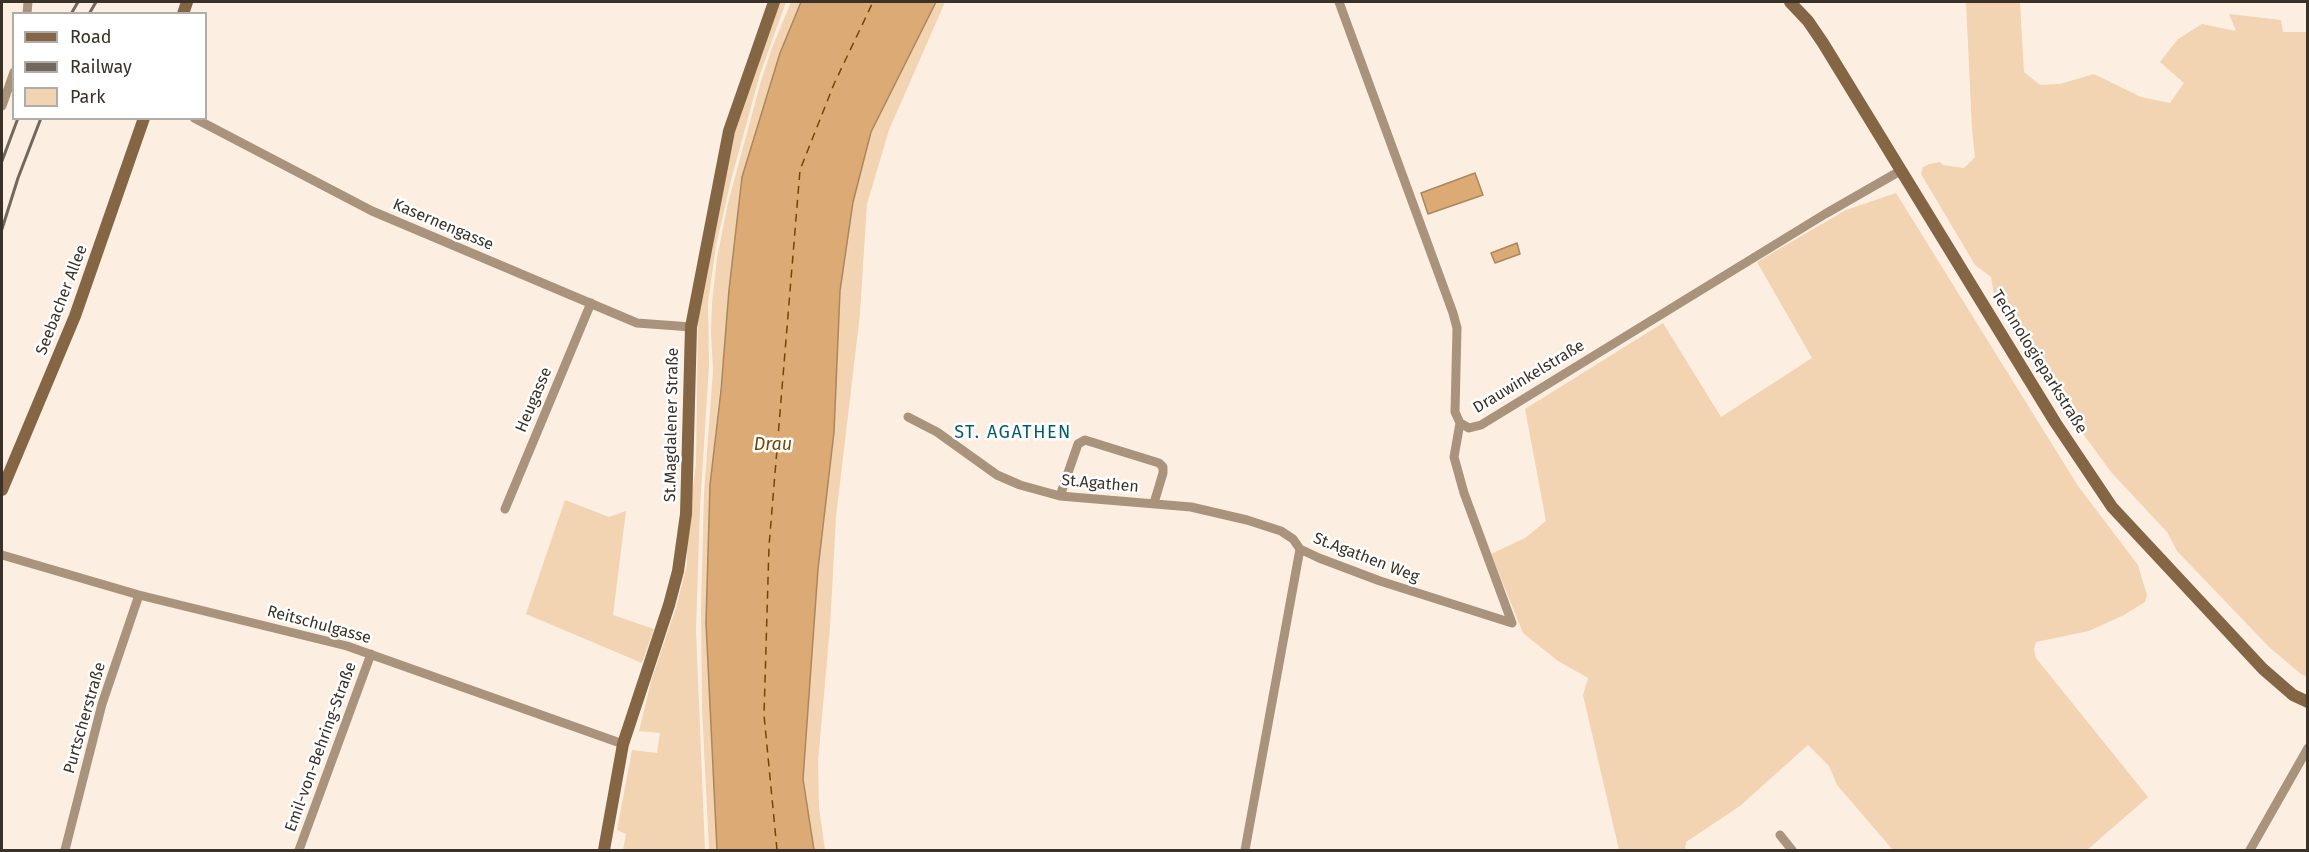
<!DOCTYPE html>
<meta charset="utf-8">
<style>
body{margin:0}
#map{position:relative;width:2309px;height:852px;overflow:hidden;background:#fcefe1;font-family:"Fira Sans",sans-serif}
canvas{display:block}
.frame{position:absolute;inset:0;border:3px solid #3a3229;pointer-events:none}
.legend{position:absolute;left:12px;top:12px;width:195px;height:108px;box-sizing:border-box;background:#fff;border:2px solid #b0ada9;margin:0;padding:8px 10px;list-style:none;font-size:18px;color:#3a3229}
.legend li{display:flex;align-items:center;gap:12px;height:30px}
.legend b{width:30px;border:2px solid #b0ada9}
</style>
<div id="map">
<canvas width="2309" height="852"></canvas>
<div class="frame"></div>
<ul class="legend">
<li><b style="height:8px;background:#846544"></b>Road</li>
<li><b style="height:8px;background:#72685e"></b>Railway</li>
<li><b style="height:16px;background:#f2d3b2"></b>Park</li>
</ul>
</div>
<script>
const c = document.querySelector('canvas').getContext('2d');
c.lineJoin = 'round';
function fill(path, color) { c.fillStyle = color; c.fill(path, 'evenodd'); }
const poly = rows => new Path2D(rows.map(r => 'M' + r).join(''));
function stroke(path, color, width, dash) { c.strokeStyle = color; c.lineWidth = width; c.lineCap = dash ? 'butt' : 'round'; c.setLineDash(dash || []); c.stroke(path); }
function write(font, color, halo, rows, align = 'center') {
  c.font = font + ' "Fira Sans",sans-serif'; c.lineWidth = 5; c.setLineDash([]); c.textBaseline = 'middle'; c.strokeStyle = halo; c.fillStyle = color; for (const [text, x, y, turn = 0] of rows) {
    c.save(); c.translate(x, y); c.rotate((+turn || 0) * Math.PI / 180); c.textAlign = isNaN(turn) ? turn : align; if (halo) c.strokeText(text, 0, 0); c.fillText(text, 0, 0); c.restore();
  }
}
fill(poly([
 [778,2,786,2,760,74,731,180,716,246,708,302,709,366,700,508,696,630,705,850,623,850,626,834,617,830,632,750,657,753,660,733,639,731,652,678,676,608,687,564,687,538,696,463,698,320,720,185,742,106],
 [791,2,801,2,780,53,742,177,710,485,706,623,717,850,709,850,702,708,701,610,704,493,713,371,711,332,712,303,717,258,728,203,761,81,772,48],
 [936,2,945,2,889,130,867,204,860,314,836,517,830,627,818,761,819,808,825,850,814,850,803,779,818,569,834,432,840,291,853,202,871,132],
 [1966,2,2020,2,2024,72,2040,85,2060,84,2094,74,2141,97,2170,103,2184,83,2160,62,2178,39,2202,24,2236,31,2229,14,2281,20,2283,32,2307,32,2307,677,2301,674,2269,647,2177,551,2167,532,2111,472,2059,401,1994,294,1991,277,1975,265,1921,174,1923,167,1930,164,1940,162,1943,165,1964,168,1975,157,1972,130],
 [1896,193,2078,486,2138,565,2147,595,2145,602,2124,615,2089,631,2036,642,2034,649,2036,658,2148,797,2087,850,1893,850,1837,785,1829,766,1808,745,1740,806,1686,842,1685,850,1619,850,1583,695,1588,678,1558,661,1523,633,1491,554,1525,538,1546,521,1525,409,1663,323,1721,417,1812,358,1757,262,1846,210],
 [565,500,609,517,626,511,613,615,654,629,642,663,526,614]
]), '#f2d3b2');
const water = poly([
 [801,2,936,2,871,132,853,202,840,291,834,432,818,569,803,779,814,850,717,850,706,623,710,485,721,390,729,290,742,177,780,53,801,2],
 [1475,173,1483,195,1428,214,1421,193,1475,173],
 [1517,243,1520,254,1495,263,1491,253,1517,243]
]);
fill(water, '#dcaa75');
stroke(water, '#ab865e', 1.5);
stroke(poly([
 [777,850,764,715,769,546,800,170,834,84,873,2]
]), '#754600', 1.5, [8, 6]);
stroke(poly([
 [1339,2,1453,313,1457,328,1455,412,1460,423,1469,428,1481,425,1825,214,1900,171],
 [27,14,28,2],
 [2,106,14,72],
 [194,118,372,211,637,323,691,327],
 [908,417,937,432,997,475,1020,485,1060,496,1191,507,1247,520,1281,531,1293,539,1300,549,1319,558,1380,581,1512,623],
 [1460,423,1454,457,1464,493,1512,623],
 [1060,496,1078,444,1085,440,1159,463,1163,467,1163,473,1154,503],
 [505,509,591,303],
 [2,555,139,595,347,646,623,744],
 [1780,835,1792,850],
 [65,850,102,704,139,595],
 [299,850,371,654],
 [1245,850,1300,549],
 [2250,850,2308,748]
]), '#a9937c', 9);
stroke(poly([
 [1790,2,1808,21,1823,43,2055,422,2112,507,2263,669,2293,695,2308,702],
 [183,14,187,2],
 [2,490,75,316,144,118],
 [604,850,623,744,669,605,678,571,686,514,691,327,729,131,774,2]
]), '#846544', 12);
stroke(poly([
 [71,14,78,2],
 [89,14,96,2],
 [2,161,18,118],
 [2,229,18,178,41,118]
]), '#72685e', 3);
write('16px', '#3a3229', '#fff', [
 ["Kasernengasse",443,225,23],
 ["Seebacher Allee",62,300,-69],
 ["Technologieparkstraße",2039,362,58],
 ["Drauwinkelstraße",1529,377,-31],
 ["Heugasse",534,400,-67],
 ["St.Magdalener Straße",672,425,-89],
 ["St.Agathen",1100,484,5],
 ["St.Agathen Weg",1366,558,21],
 ["Reitschulgasse",319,625,15],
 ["Purtscherstraße",85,718,-74],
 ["Emil-von-Behring-Straße",321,747,-70]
]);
c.letterSpacing = '1.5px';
write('18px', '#005d70', '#fff', [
 ["ST. AGATHEN",1013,433]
]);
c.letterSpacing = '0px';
write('italic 18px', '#754600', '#fff', [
 ["Drau",773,445]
]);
</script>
